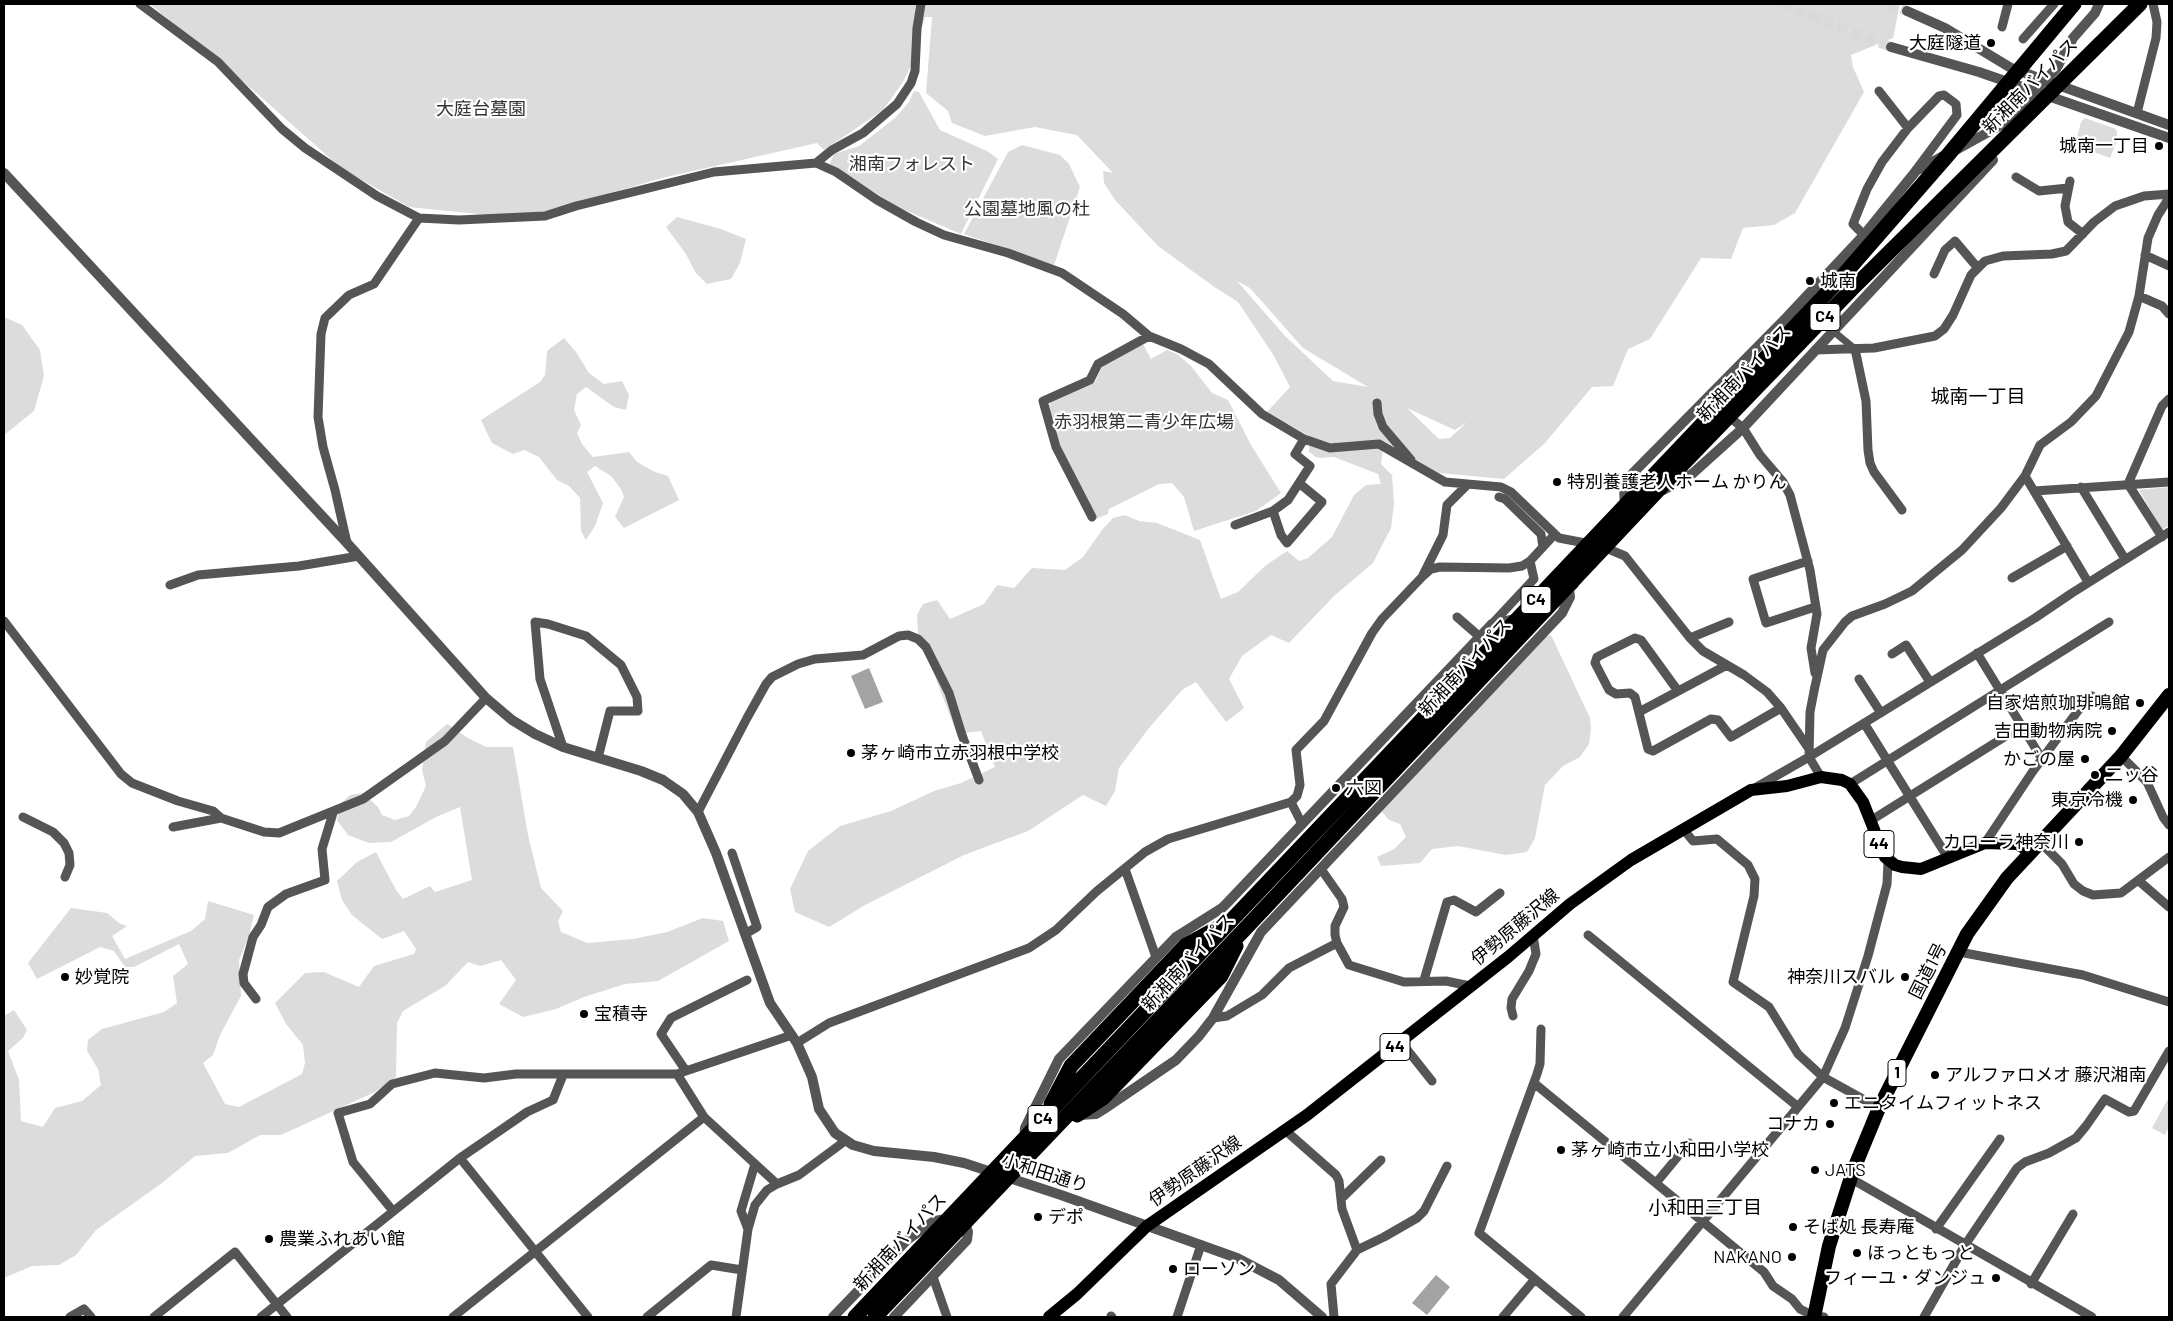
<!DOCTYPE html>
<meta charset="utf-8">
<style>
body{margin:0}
#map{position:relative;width:2173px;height:1321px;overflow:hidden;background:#fff;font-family:Barlow,sans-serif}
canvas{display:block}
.frame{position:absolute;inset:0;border:5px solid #000;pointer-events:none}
</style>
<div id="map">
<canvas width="2173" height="1321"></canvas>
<div class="frame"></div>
</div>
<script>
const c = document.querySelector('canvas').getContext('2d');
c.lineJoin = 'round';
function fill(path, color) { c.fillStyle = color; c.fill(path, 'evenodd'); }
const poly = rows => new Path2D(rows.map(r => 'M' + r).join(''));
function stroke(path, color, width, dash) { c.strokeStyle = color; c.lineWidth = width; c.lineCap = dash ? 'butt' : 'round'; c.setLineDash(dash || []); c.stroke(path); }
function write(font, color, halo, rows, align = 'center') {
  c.font = font + ' Barlow,"Noto Sans JP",sans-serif'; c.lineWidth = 4.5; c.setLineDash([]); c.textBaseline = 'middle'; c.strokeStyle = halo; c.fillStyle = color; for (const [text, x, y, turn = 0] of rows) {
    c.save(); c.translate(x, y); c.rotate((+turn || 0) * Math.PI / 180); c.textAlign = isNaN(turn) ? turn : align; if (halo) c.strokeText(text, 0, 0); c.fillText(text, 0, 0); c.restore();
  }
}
fill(poly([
 [150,4,1900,4,1893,38,1851,55,1853,67,1864,92,1795,213,1774,225,1743,228,1731,259,1701,258,1650,339,1628,349,1613,386,1592,387,1545,443,1504,479,1439,473,1384,441,1381,464,1392,475,1394,504,1391,528,1373,563,1334,596,1289,643,1271,635,1242,656,1229,679,1244,708,1226,722,1196,682,1182,690,1149,728,1119,768,1115,791,1106,806,1083,795,1028,831,964,855,865,905,829,927,795,912,790,889,808,851,840,826,891,811,934,791,961,783,995,767,981,731,957,734,918,632,917,615,923,604,937,600,950,619,984,604,997,585,1014,588,1032,568,1065,570,1083,557,1102,530,1113,518,1125,515,1139,521,1157,523,1200,540,1221,599,1238,592,1265,566,1287,551,1299,561,1308,558,1332,537,1354,495,1366,485,1381,484,1378,474,1334,457,1321,458,1316,457,1309,452,1309,436,1267,412,1290,387,1274,356,1238,302,1213,286,1158,246,1115,200,1104,183,1103,171,1113,173,1077,135,1035,127,985,136,952,123,948,111,926,93,932,17,925,17,911,66,903,82,883,110,824,150,817,143,662,178,546,212,488,215,409,207,341,168,252,89],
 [1237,281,1250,288,1303,348,1368,387,1333,381,1285,336],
 [1407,408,1455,430,1467,422,1450,438,1439,439],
 [914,91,919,92,940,130,987,151,998,159,961,234,900,208,829,165,834,154,859,146,895,118,909,102],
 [2085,118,2116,129,2118,139,2110,158,2075,145,2081,122],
 [1022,145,1060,155,1069,164,1080,187,1054,265,964,234,1008,152],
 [677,217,721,229,746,239,740,263,731,279,707,284,695,272,686,254,666,227],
 [4,317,22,325,40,350,44,376,34,411,4,435],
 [564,338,576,352,589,373,604,384,622,381,629,395,626,410,614,407,586,387,577,394,574,410,581,425,577,433,582,444,593,457,629,452,637,462,655,472,668,476,679,500,624,528,615,517,624,497,621,489,611,476,595,466,587,472,603,503,595,526,586,540,581,531,580,498,569,486,557,480,539,457,524,450,513,454,492,443,481,420,540,382,545,375,547,351],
 [1143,344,1151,359,1167,350,1177,354,1191,366,1212,393,1228,400,1251,445,1281,493,1256,511,1194,531,1184,497,1172,483,1159,484,1109,509,1108,514,1096,519,1059,444,1049,405,1054,399,1095,382,1102,367],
 [2169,487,2169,520,2168,526,2162,530,2139,490],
 [1551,635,1590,718,1591,729,1589,744,1580,757,1563,766,1545,785,1535,838,1527,852,1506,855,1458,846,1432,849,1420,863,1381,866,1377,857,1394,849,1406,837,1400,824,1389,820,1381,811,1545,637],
 [447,724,468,738,486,747,513,747,528,835,541,888,563,911,558,921,561,932,587,943,633,939,667,932,703,918,723,921,729,941,658,981,625,984,584,997,556,1009,523,1017,499,1004,516,980,501,960,480,966,468,962,445,986,403,1011,397,1023,396,1077,375,1092,281,1135,260,1135,228,1153,195,1156,162,1183,96,1230,76,1255,59,1265,32,1266,4,1278,4,1016,14,1010,27,1030,23,1038,8,1051,19,1080,21,1121,43,1127,55,1108,82,1101,101,1085,98,1069,87,1051,88,1040,102,1029,164,1012,177,1003,173,976,188,964,179,944,134,967,125,967,114,951,100,947,37,979,28,963,71,908,107,913,119,923,127,926,112,936,125,959,191,931,205,919,208,901,254,915,249,936,239,960,241,996,220,1035,213,1055,203,1063,225,1104,239,1107,302,1074,305,1063,303,1045,286,1024,275,1003,305,973,324,972,359,987,374,966,414,954,416,949,404,931,382,939,352,915,342,900,337,881,357,862,376,852,396,890,403,899,430,886,435,892,472,880,460,807,436,817,391,842,369,843,348,835,337,820,341,803,350,795,363,793,378,807,382,815,395,820,409,816,416,807,426,786,422,770,426,742],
 [2169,1097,2169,1127,2165,1135,2152,1128]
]), '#dcdcdc');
fill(poly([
 [869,668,883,702,865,709,851,676],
 [1436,1275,1450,1287,1427,1315,1412,1303]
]), '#a3a3a3');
stroke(poly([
 [1782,4,1891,47],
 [1887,4,1907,11]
]), '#d9d9d9', 10, [10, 5]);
stroke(poly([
 [1833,331,1855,349]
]), '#555', 7);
stroke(poly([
 [140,4,218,62,282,129,305,148,377,196,419,218,459,220,545,216,576,206,714,172,816,163,832,150,863,133,897,104,911,83,915,71,917,28,921,4],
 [2002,27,2008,4],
 [2023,39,2054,4],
 [2137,113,2156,38,2157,22,2153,4],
 [1908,128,1939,96,1944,95,1956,104,1957,115,1916,170],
 [816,163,836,172,877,200,916,222,944,235,1008,253,1062,273,1123,314,1149,336,1181,349,1209,364,1262,414,1304,439,1330,448,1379,444,1445,482,1501,487,1511,492,1559,538,1601,546,1625,556,1690,638,1703,651,1744,675,1767,692,1781,708,1809,749],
 [2016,177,2039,191,2068,188],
 [2070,181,2065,206,2068,222,2083,234],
 [1864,235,1853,224,1867,189,1882,162,1908,128,1879,91],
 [2145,255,2169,266],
 [1934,274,1945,250,1955,241,1977,267],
 [2139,296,2162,306,2169,314],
 [1855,349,1866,401,1868,450,1870,463,1874,472,1902,510],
 [1815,350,1874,348,1935,336,1944,329,1953,315,1971,275,1985,261,2003,256,2052,254,2066,251,2094,222,2115,206,2144,196,2169,194],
 [1707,399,1743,428,1760,455,1783,482,1790,495,1810,570,1817,614,1811,648,1815,673],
 [1377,403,1378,414,1383,427,1411,460],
 [2025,476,2088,582],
 [2081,487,2125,559],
 [2034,491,2169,482],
 [1499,497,1505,499,1541,534,1543,547],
 [1273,511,1281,535,1287,543,1322,502,1299,483],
 [1092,517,1056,447,1043,401,1090,380,1098,364,1149,336],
 [1235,525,1273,511,1288,500,1310,466,1295,454,1304,439],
 [2162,537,2128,484,2162,406,2169,399],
 [347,543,335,490,323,447,318,417,321,334,325,318,349,295,374,284,419,218],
 [1808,561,1753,579,1766,623,1815,607],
 [1423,575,1443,535,1447,505,1467,485],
 [2012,578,2067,546],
 [170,585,198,575,299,566,359,556],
 [1457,617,1480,637],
 [4,621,121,774,132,783,178,801,213,811,221,818,264,832,279,833,363,799,445,741,486,698],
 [1492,624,1534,579,1530,561],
 [1690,638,1729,622],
 [1977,653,2042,759],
 [1892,654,1906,645,1930,682],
 [1859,679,1881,713],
 [1815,686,1810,712,1809,757,1821,777],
 [1678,691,1641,640,1635,638,1597,657,1595,663,1609,690,1616,694,1630,693,1635,697,1648,749,1653,751,1711,719,1718,720,1731,737,1781,708],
 [1814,691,1823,650,1845,622,1852,616,1885,604,1912,591,1962,550,2001,508,2025,476,2040,445,2071,422,2096,396,2129,332,2139,296,2148,238,2158,215,2169,198],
 [1639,712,1727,665],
 [1864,723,1948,858],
 [563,747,540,679,535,622,548,624,586,636,621,665,637,697,638,711,610,711,598,758],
 [2121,756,2147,782,2163,817,2169,825],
 [1850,784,2109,622],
 [1755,788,1809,757,2035,618,2072,593,2169,532],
 [1291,802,1302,824],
 [698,812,747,718,766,684,772,677,798,664,815,659,863,655,899,636,908,635,918,639,926,647,949,693,962,735,979,780],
 [23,817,53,832,64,843,69,853,70,865,65,877],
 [1870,821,2022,726],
 [173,827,221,818],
 [1684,830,1693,841,1717,839,1748,865,1755,879,1754,896,1733,982,1769,1007,1798,1054,1823,1077,1879,1108],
 [2040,842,2062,864,2074,884,2083,891,2093,895,2121,893,2169,857],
 [1985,843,2033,771,2077,712,2092,696],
 [732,853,757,927,745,934],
 [1125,869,1156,957],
 [1321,869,1342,899,1344,907,1335,926,1335,935,1337,943,1349,965,1404,982,1446,981,1470,986],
 [2139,881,2169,907],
 [1588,935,1797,1106],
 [1959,952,2083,975,2169,1002],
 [1424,980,1447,902,1454,900,1476,912,1500,893],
 [256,999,244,983,243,974,253,937,261,925,268,907,286,894,325,880,322,849,333,813],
 [1513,1016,1511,1008,1512,999,1529,971,1536,954,1533,935],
 [1213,1018,1227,1016,1262,995,1289,968,1337,943],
 [1541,1029,1540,1064,1537,1074,1479,1233,1581,1317],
 [1401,1042,1432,1081],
 [797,1043,829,1023,1029,948,1056,930,1097,891,1145,852,1168,839,1291,802,1297,796,1300,785,1296,750,1324,721,1372,633,1382,619,1422,577,1431,569,1440,567,1509,568,1522,566,1530,561,1555,534],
 [686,1071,661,1034,671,1018,747,980],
 [677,1074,704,1117,777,1184,799,1175,845,1141],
 [1534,1083,1764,1272,1773,1286,1792,1299,1800,1309,1814,1316,1824,1317],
 [1286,1131,1336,1175,1339,1181,1342,1209,1357,1250],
 [460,1158,588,1317],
 [1850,1178,2092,1317],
 [1656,1183,1689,1143],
 [1342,1198,1381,1160],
 [393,1211,353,1162,338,1113,370,1104,392,1084,435,1073,484,1078,516,1074,677,1074,792,1035],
 [748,1229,755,1205,767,1190,777,1184],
 [1936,1229,2000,1139],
 [933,1277,947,1317],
 [2031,1284,2073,1214],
 [1111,1316,1112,1317],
 [70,1317,84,1309,91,1317],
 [154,1317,235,1252,287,1317],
 [261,1317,460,1158,527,1112,553,1100,563,1075],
 [453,1317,704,1117],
 [647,1317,711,1265,742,1270],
 [736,1317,748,1229,741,1211,755,1164],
 [1177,1317,1201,1245],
 [1334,1317,1331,1284,1357,1250,1384,1237,1417,1218,1424,1211,1447,1166],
 [1503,1317,1535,1279],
 [1623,1317,1823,1077,1845,1028,1868,956,1887,884,1888,861],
 [1924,1317,1965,1245,2017,1168,2025,1162,2049,1153,2076,1138,2086,1126,2105,1099,2129,1112,2134,1111,2169,1051]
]), '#555', 9);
stroke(poly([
 [1907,11,1945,28,2011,68,2169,125],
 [1891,47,1979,72,2169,138],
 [1956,150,2001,125,2056,69,2073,38,2095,13,2099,4],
 [4,173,347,543,486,698,512,720,535,734,563,747,641,771,663,780,683,794,698,812,716,853,770,1003,797,1043,812,1077,819,1109,835,1133,853,1145,874,1151,934,1157,964,1163,1061,1195,1237,1258,1279,1280,1322,1317],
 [1663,490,1692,474,1743,428,1993,160],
 [1625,508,1624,487,1633,473,1787,317,1864,235,1916,171,1943,156],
 [1078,1115,1096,1114,1104,1109,1176,1060,1199,1036,1213,1018,1261,932,1562,613,1570,597,1569,589,1574,584],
 [1024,1139,1025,1128,1059,1059,1176,937,1222,908,1228,902,1492,624,1516,619],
 [833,1317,907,1240,934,1221,947,1219],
 [894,1317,967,1240,968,1232,963,1218]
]), '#555', 10);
stroke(poly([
 [1049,1317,1077,1294,1147,1226,1307,1115,1508,957,1570,904,1631,860,1751,790,1787,786,1821,777,1842,780,1850,784,1863,802,1885,857,1895,865,1902,867,1921,869,1985,843,2017,844,2030,852]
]), '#000', 12);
stroke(poly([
 [1814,1317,1829,1246,1853,1171,1879,1108,1967,934,2007,878,2121,756,2169,695]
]), '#000', 14);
stroke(poly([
 [1051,1104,1071,1066,1186,945,1221,926],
 [1077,1115,1103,1098,1221,976,1236,946],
 [855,1317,1840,279,1948,155,2074,4],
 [875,1317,1243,931,1679,468,1851,290,2140,4]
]), '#000', 15);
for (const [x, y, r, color] of [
 [1991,43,5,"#000"],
 [2159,146,5,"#000"],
 [1810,281,5,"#000"],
 [1557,482,5,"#000"],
 [2140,703,5,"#000"],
 [2112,731,5,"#000"],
 [851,753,5,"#000"],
 [2085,759,5,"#000"],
 [2095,775,5,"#000"],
 [1336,788,5,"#000"],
 [2133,800,5,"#000"],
 [2079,842,5,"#000"],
 [65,977,5,"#000"],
 [1905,977,5,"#000"],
 [584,1014,5,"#000"],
 [1935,1075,5,"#000"],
 [1834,1103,5,"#000"],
 [1830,1124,5,"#000"],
 [1561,1150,5,"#000"],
 [1815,1170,5,"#000"],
 [1038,1217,5,"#000"],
 [1793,1227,5,"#000"],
 [269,1239,5,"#000"],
 [1857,1253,5,"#000"],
 [1792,1257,5,"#000"],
 [1173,1269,5,"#000"],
 [1996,1278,5,"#000"]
]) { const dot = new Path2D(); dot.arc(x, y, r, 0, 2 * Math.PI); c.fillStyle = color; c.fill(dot); stroke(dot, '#fff', 2); }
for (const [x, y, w] of [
 [1825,317,30],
 [1536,600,30],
 [1879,844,30],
 [1395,1047,30],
 [1897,1073,18],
 [1043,1119,30]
]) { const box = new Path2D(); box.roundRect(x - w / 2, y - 13.5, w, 27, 4); c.fillStyle = '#fff'; c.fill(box); stroke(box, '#000', 1); }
write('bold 16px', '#000', null, [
 ["C4",1825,317],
 ["C4",1536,600],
 ["44",1879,844],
 ["44",1395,1047],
 ["1",1897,1073],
 ["C4",1043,1119]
]);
write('18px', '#000', '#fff', [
 ["大庭隧道",1981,43,"right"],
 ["城南一丁目",2149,146,"right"],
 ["城南",1820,281],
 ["特別養護老人ホーム かりん",1567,482],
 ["自家焙煎珈琲鳴館",2130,703,"right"],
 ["吉田動物病院",2102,731,"right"],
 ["茅ヶ崎市立赤羽根中学校",861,753],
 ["かごの屋",2075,759,"right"],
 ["二ッ谷",2105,775],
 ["六図",1346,788],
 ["東京冷機",2123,800,"right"],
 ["カローラ神奈川",2069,842,"right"],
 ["妙覚院",75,977],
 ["神奈川スバル",1895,977,"right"],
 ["宝積寺",594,1014],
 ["アルファロメオ 藤沢湘南",1945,1075],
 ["エニタイムフィットネス",1844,1103],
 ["コナカ",1820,1124,"right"],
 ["茅ヶ崎市立小和田小学校",1571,1150],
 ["JATS",1825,1170],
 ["デポ",1048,1217],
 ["そば処 長寿庵",1803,1227],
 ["農業ふれあい館",279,1239],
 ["ほっともっと",1867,1253],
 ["NAKANO",1782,1257,"right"],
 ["ローソン",1183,1269],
 ["フィーユ・ダンジュ",1986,1278,"right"]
], 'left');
write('18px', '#000', '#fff', [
 ["新湘南バイパス",2030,86,-45],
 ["新湘南バイパス",1744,373,-46],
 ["新湘南バイパス",1465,667,-47],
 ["伊勢原藤沢線",1515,927,-40],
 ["新湘南バイパス",1188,962,-47],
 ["国道1号",1928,971,-63],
 ["伊勢原藤沢線",1195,1171,-35],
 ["小和田通り",1045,1173,18],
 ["新湘南バイパス",900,1242,-47]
]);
write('18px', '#333', '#fff', [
 ["大庭台墓園",481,109],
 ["湘南フォレスト",912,164],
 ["公園墓地風の杜",1027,209],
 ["赤羽根第二青少年広場",1144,422]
]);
write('19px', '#000', '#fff', [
 ["城南一丁目",1978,397],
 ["小和田三丁目",1705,1208]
]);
</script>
